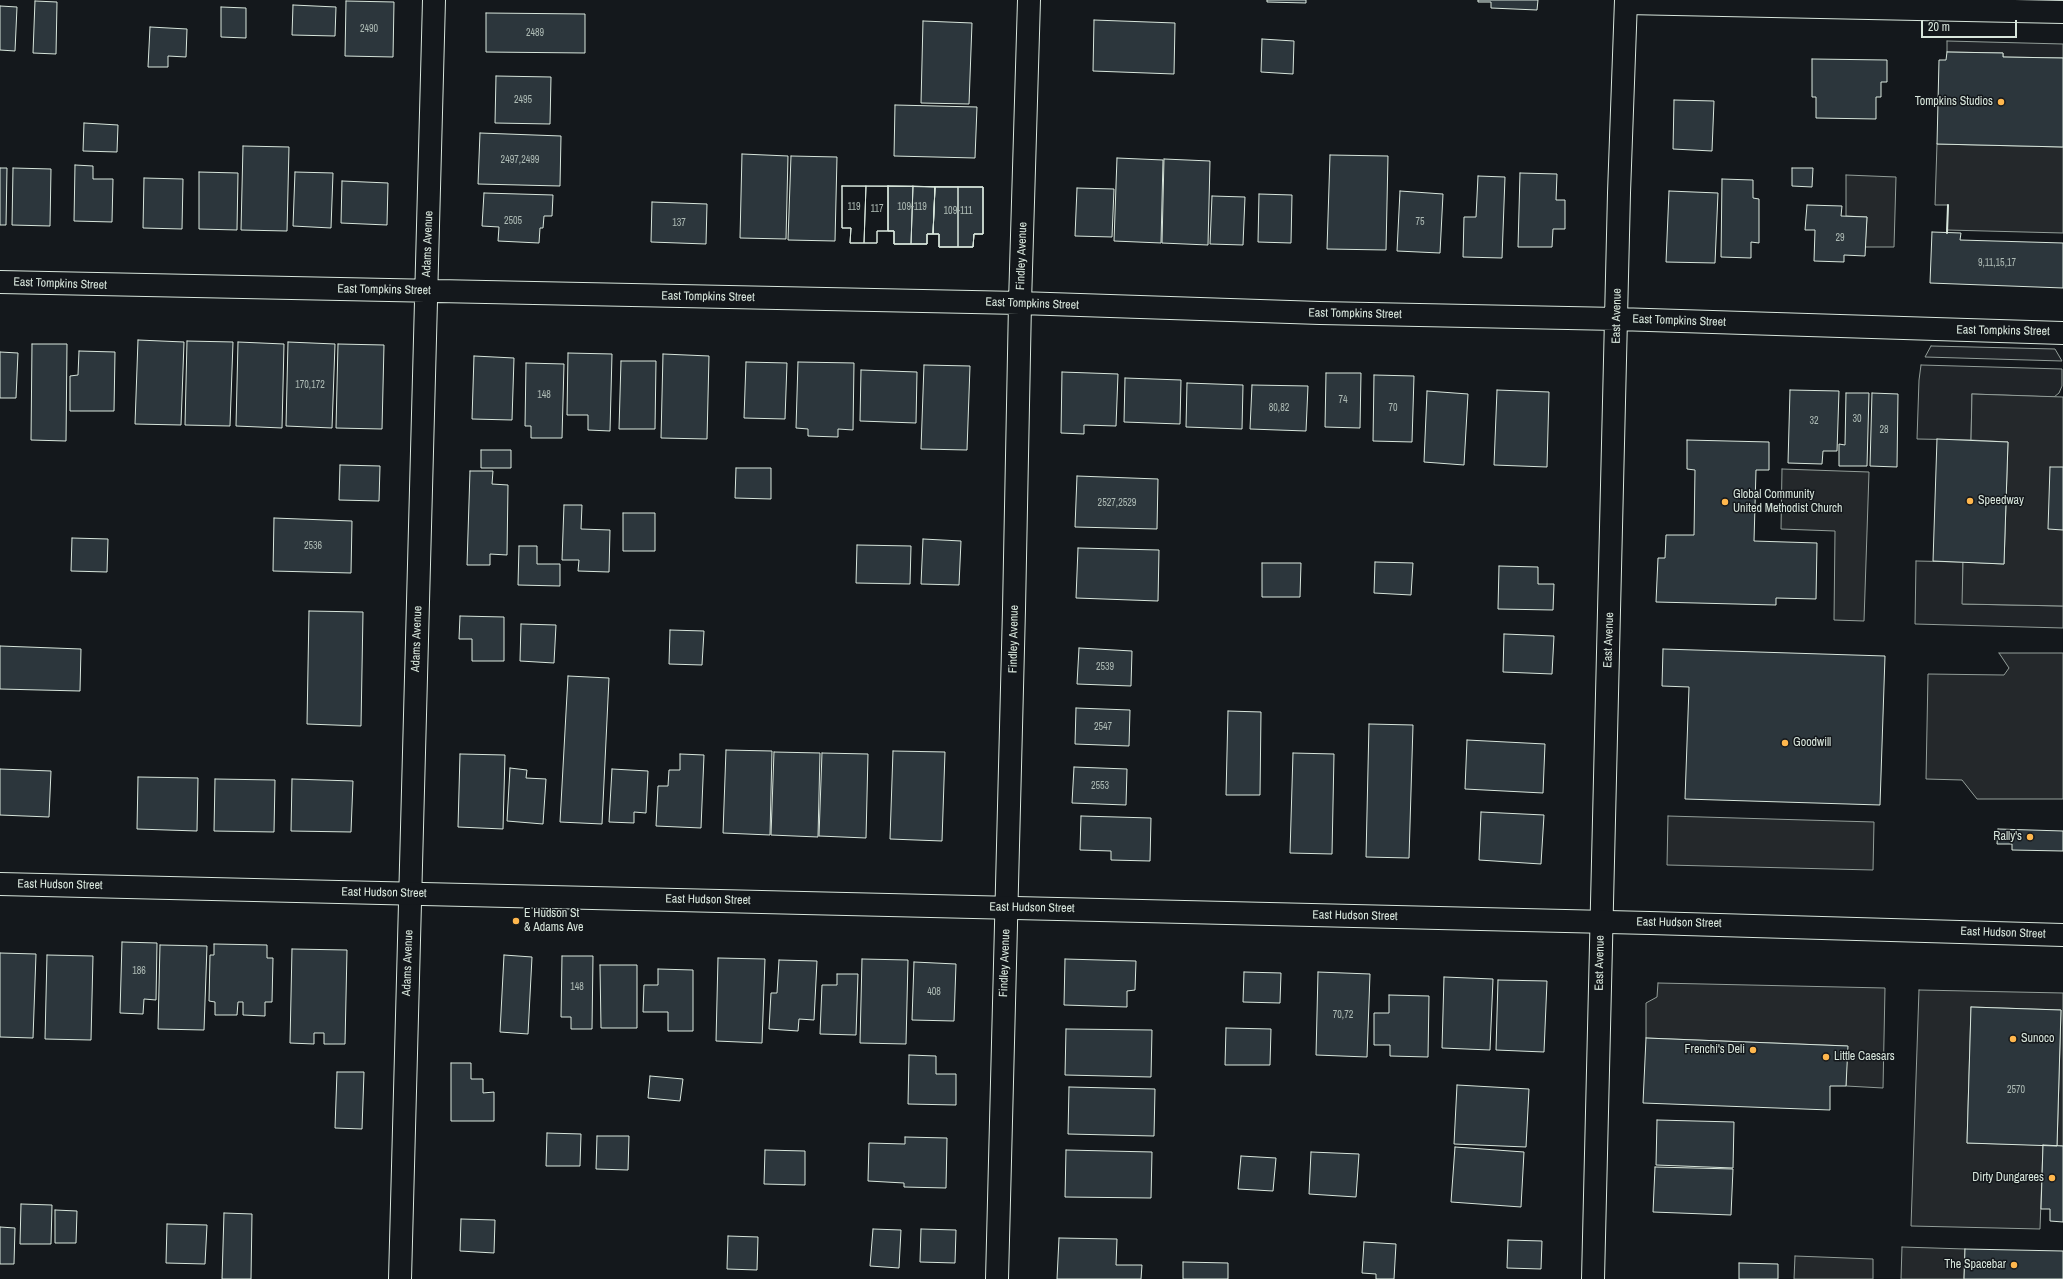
<!DOCTYPE html>
<style>
body{margin:0}
#map{position:relative;width:2063px;height:1279px;overflow:hidden;background:#14181c;font-family:"Archivo Narrow",sans-serif}
canvas{display:block}
.scale{position:absolute;left:1921px;top:20px;width:96px;height:18px;box-sizing:border-box;border:2px solid #d8e6dc;border-top:0;padding-left:5px;font-size:12px;line-height:14px;white-space:nowrap;color:#d8e6dc;-webkit-text-stroke:3px #14181c;paint-order:stroke}
</style>
<div id="map">
<canvas width="2063" height="1279"></canvas>
<div class="scale">20 m</div>
</div>
<script>
const c = document.querySelector('canvas').getContext('2d');
c.lineJoin = 'round';
function fill(path, color) { c.fillStyle = color; c.fill(path, 'evenodd'); }
const poly = rows => new Path2D(rows.map(r => 'M' + r).join(''));
function stroke(path, color, width, dash) { c.strokeStyle = color; c.lineWidth = width; c.lineCap = dash ? 'butt' : 'round'; c.setLineDash(dash || []); c.stroke(path); }
function write(font, color, halo, rows, align = 'center') {
  c.font = font + ' "Archivo Narrow",sans-serif'; c.lineWidth = 3; c.setLineDash([]); c.textBaseline = 'middle'; c.strokeStyle = halo; c.fillStyle = color; for (const [text, x, y, turn = 0] of rows) {
    c.save(); c.translate(x, y); c.rotate((+turn || 0) * Math.PI / 180); c.textAlign = isNaN(turn) ? turn : align; if (halo) c.strokeText(text, 0, 0); c.fillText(text, 0, 0); c.restore();
  }
}
const green = poly([
 [1947,41,2063,44,2063,58,2003,57,2003,53,1947,52,1947,41],
 [1931,346,2055,349,2062,361,1925,357,1931,346],
 [1921,365,2062,369,2062,386,2059,393,2054,397,1972,394,1971,440,1917,439,1919,380,1921,365],
 [1916,561,1963,562,1963,604,2063,606,2063,628,1915,624,1916,561]
]);
fill(green, '#202428');
stroke(green, '#939e99', 1);
const parking = poly([
 [1937,144,2063,147,2063,233,1947,230,1948,205,1935,205,1937,144],
 [1846,175,1896,177,1894,247,1865,247,1867,217,1846,216,1846,175],
 [1972,394,2063,397,2063,606,1962,604,1963,562,2004,564,2008,442,1971,440,1972,394],
 [1782,469,1869,472,1864,621,1834,620,1835,531,1781,529,1782,469],
 [1999,653,2063,653,2063,799,1977,799,1962,780,1926,779,1928,674,2004,675,2009,668,1999,653],
 [1668,816,1874,822,1873,870,1667,865,1668,816],
 [1658,983,1885,988,1883,1088,1846,1086,1847,1046,1646,1038,1646,1003,1657,997,1658,983],
 [1919,990,2063,993,2063,1146,2057,1146,2061,1010,1971,1007,1967,1143,2043,1145,2040,1229,1911,1226,1919,990],
 [1902,1247,1965,1249,1964,1279,1901,1279,1902,1247],
 [1795,1256,1873,1259,1873,1279,1794,1279,1795,1256]
]);
fill(parking, '#24282b');
stroke(parking, '#939e99', 1);
const building = poly([
 [1267,0,1306,0,1306,3,1267,2,1267,0],
 [1478,0,1538,0,1537,10,1491,8,1491,2,1478,2,1478,0],
 [35,1,57,2,56,54,33,53,35,1],
 [346,1,394,2,393,57,345,56,346,1],
 [293,5,336,7,335,36,292,35,293,5],
 [0,6,17,7,15,51,0,50,0,6],
 [221,7,246,8,246,38,221,37,221,7],
 [486,13,585,14,585,53,486,52,486,13],
 [1094,20,1175,23,1174,74,1093,71,1094,20],
 [923,21,972,23,969,104,921,103,923,21],
 [150,27,187,29,186,57,168,56,168,67,148,67,150,27],
 [1262,39,1294,41,1293,74,1261,72,1262,39],
 [1947,52,2003,53,2003,57,2063,58,2063,147,1937,144,1939,60,1946,60,1947,52],
 [1812,59,1887,60,1887,82,1881,82,1881,97,1876,97,1876,119,1816,118,1816,97,1812,97,1812,59],
 [496,76,551,77,550,124,495,123,496,76],
 [1674,100,1714,101,1712,151,1673,149,1674,100],
 [895,105,977,107,975,158,894,156,895,105],
 [84,123,118,125,117,152,83,151,84,123],
 [480,133,561,136,560,186,478,184,480,133],
 [243,146,289,147,287,231,241,230,243,146],
 [742,154,788,156,786,239,740,238,742,154],
 [1330,155,1388,156,1386,250,1327,249,1330,155],
 [791,156,837,157,835,241,788,240,791,156],
 [1117,158,1163,160,1161,243,1114,241,1117,158],
 [1164,159,1210,161,1208,245,1162,243,1164,159],
 [75,165,93,166,93,179,113,179,112,222,74,221,75,165],
 [0,168,7,168,6,225,0,225,0,168],
 [13,168,51,169,50,226,12,225,13,168],
 [1792,168,1813,168,1812,187,1792,186,1792,168],
 [199,172,238,173,237,230,199,229,199,172],
 [295,172,333,173,331,228,293,226,295,172],
 [1520,173,1557,174,1556,200,1565,200,1565,229,1553,229,1552,247,1518,247,1520,173],
 [1478,176,1505,177,1502,258,1463,257,1464,217,1476,217,1478,176],
 [144,178,183,179,182,229,143,228,144,178],
 [1722,179,1753,180,1753,198,1759,199,1759,243,1751,242,1751,258,1721,257,1722,179],
 [342,181,388,183,387,225,341,223,342,181],
 [842,186,983,187,983,234,974,234,973,247,939,247,939,234,927,234,927,244,894,244,894,231,877,231,877,243,850,243,851,228,842,228,842,186],
 [842,186,866,186,864,243,850,243,851,228,842,228,842,186],
 [866,186,888,186,888,231,877,231,877,243,864,243,866,186],
 [888,186,935,187,933,234,927,234,927,244,894,244,894,231,888,231,888,186],
 [888,186,913,186,911,244,894,244,894,231,888,231,888,186],
 [913,186,935,187,933,234,927,234,927,244,911,244,913,186],
 [935,187,983,187,983,234,974,234,973,247,939,247,939,234,933,234,935,187],
 [935,187,958,187,958,247,939,247,939,234,933,234,935,187],
 [958,187,983,187,983,234,974,234,973,247,958,247,958,187],
 [1077,188,1114,189,1112,237,1075,236,1077,188],
 [1400,191,1443,194,1440,253,1397,251,1400,191],
 [1669,191,1718,193,1715,263,1666,262,1669,191],
 [484,193,553,195,552,216,544,216,543,228,540,228,539,243,498,241,499,227,482,226,484,193],
 [1259,194,1292,195,1291,243,1258,242,1259,194],
 [1212,196,1245,197,1243,245,1210,244,1212,196],
 [652,202,707,204,706,244,651,242,652,202],
 [1807,205,1842,206,1841,216,1867,217,1865,256,1844,255,1844,262,1814,261,1815,230,1805,230,1807,205],
 [1932,232,1961,233,1960,240,2063,243,2063,288,1930,283,1932,232],
 [138,340,184,342,181,425,135,424,138,340],
 [187,341,233,342,230,426,185,425,187,341],
 [238,342,284,344,282,428,236,426,238,342],
 [288,342,335,344,332,428,286,426,288,342],
 [32,344,67,344,66,441,31,440,32,344],
 [338,344,384,345,382,429,336,428,338,344],
 [79,351,115,352,114,411,70,411,70,376,78,375,79,351],
 [0,352,18,353,16,398,0,398,0,352],
 [568,353,612,354,610,431,588,430,588,415,567,415,568,353],
 [663,354,709,356,707,439,661,438,663,354],
 [474,356,514,358,512,420,472,419,474,356],
 [621,361,656,361,655,429,619,429,621,361],
 [746,362,787,363,785,419,744,418,746,362],
 [798,362,854,363,853,430,838,429,838,437,808,436,808,429,796,428,798,362],
 [526,363,564,364,562,438,531,438,531,426,525,426,526,363],
 [924,365,970,366,967,450,921,449,924,365],
 [861,370,917,372,916,423,860,421,861,370],
 [1062,372,1118,374,1116,426,1084,425,1084,434,1061,433,1062,372],
 [1326,373,1361,373,1360,428,1325,427,1326,373],
 [1374,375,1414,376,1412,442,1373,441,1374,375],
 [1125,378,1181,380,1180,424,1124,422,1125,378],
 [1187,383,1243,385,1242,429,1186,427,1187,383],
 [1252,385,1308,386,1306,431,1250,429,1252,385],
 [1497,390,1549,392,1547,467,1494,465,1497,390],
 [1790,390,1839,391,1837,451,1823,451,1822,464,1788,463,1790,390],
 [1427,391,1468,394,1464,465,1424,462,1427,391],
 [1846,393,1869,393,1867,466,1839,466,1839,444,1845,445,1846,393],
 [1872,393,1898,394,1897,467,1870,466,1872,393],
 [1937,439,2008,442,2004,564,1933,561,1937,439],
 [1687,440,1769,442,1769,470,1756,470,1754,541,1817,543,1816,599,1776,598,1776,605,1656,602,1658,558,1665,558,1666,535,1694,535,1695,470,1687,469,1687,440],
 [481,450,511,450,511,468,481,468,481,450],
 [340,465,380,466,379,501,339,500,340,465],
 [2050,467,2063,467,2063,530,2048,529,2050,467],
 [736,468,771,468,771,499,735,498,736,468],
 [470,471,493,471,492,484,508,485,507,555,490,554,490,565,467,565,470,471],
 [1077,476,1158,479,1157,529,1075,527,1077,476],
 [564,505,582,505,581,529,610,530,609,572,578,571,579,560,562,560,564,505],
 [623,513,655,513,655,551,623,551,623,513],
 [274,518,352,521,351,573,273,571,274,518],
 [72,538,108,539,107,572,71,571,72,538],
 [923,539,961,541,959,585,921,584,923,539],
 [857,545,911,546,910,584,856,583,857,545],
 [519,546,537,546,537,564,560,564,560,586,518,585,519,546],
 [1078,548,1159,550,1158,601,1076,598,1078,548],
 [1375,562,1413,563,1411,595,1374,593,1375,562],
 [1262,563,1301,563,1300,597,1262,597,1262,563],
 [1499,566,1538,567,1538,584,1554,584,1553,610,1498,609,1499,566],
 [309,611,363,612,361,726,307,724,309,611],
 [460,616,504,617,504,661,472,661,472,639,459,639,460,616],
 [521,624,556,625,554,663,520,661,521,624],
 [670,630,704,631,702,665,669,664,670,630],
 [1504,634,1554,636,1552,674,1503,672,1504,634],
 [0,646,81,649,80,691,0,689,0,646],
 [1079,648,1132,651,1131,686,1077,684,1079,648],
 [1663,649,1885,656,1880,805,1685,799,1689,687,1662,686,1663,649],
 [568,676,609,678,602,824,560,822,568,676],
 [1076,708,1130,710,1129,746,1075,744,1076,708],
 [1228,711,1261,712,1260,795,1226,795,1228,711],
 [1369,724,1413,725,1409,858,1366,857,1369,724],
 [1467,740,1545,744,1543,793,1465,789,1467,740],
 [726,750,772,751,770,835,723,833,726,750],
 [893,751,945,752,942,841,890,839,893,751],
 [774,752,820,753,818,837,771,835,774,752],
 [822,753,868,754,866,838,819,836,822,753],
 [1293,753,1334,754,1332,854,1290,853,1293,753],
 [460,754,505,755,503,829,458,827,460,754],
 [680,754,704,755,701,828,656,826,658,786,668,786,669,770,680,770,680,754],
 [1074,767,1127,769,1126,805,1072,803,1074,767],
 [510,768,527,770,526,778,546,779,543,824,507,821,510,768],
 [0,769,51,771,49,817,0,815,0,769],
 [612,769,648,771,646,813,634,812,634,823,609,822,612,769],
 [138,777,198,778,197,831,137,829,138,777],
 [215,779,275,780,274,832,214,831,215,779],
 [292,779,353,781,351,832,291,831,292,779],
 [1481,812,1544,815,1541,864,1479,860,1481,812],
 [1081,816,1151,818,1150,861,1111,860,1111,851,1080,850,1081,816],
 [1998,829,2063,831,2063,851,2012,850,2012,844,1997,844,1998,829],
 [122,942,157,943,156,1000,144,999,143,1014,120,1013,122,942],
 [214,944,267,945,267,958,273,958,272,1002,265,1002,265,1016,243,1015,243,1002,238,1002,237,1015,215,1015,215,1002,209,1001,210,955,214,955,214,944],
 [160,945,207,946,204,1030,158,1029,160,945],
 [292,949,347,950,345,1044,324,1044,324,1033,314,1033,314,1044,290,1043,292,949],
 [0,953,36,954,33,1038,0,1037,0,953],
 [47,955,93,956,91,1040,45,1039,47,955],
 [504,955,532,957,528,1034,500,1032,504,955],
 [562,956,593,956,592,1029,571,1029,571,1017,561,1017,562,956],
 [718,958,765,959,762,1043,716,1041,718,958],
 [862,959,908,960,906,1044,860,1043,862,959],
 [1065,959,1136,961,1135,990,1127,991,1127,1007,1064,1005,1065,959],
 [779,960,817,961,814,1020,799,1019,798,1031,769,1029,771,993,777,993,779,960],
 [914,962,956,964,954,1021,912,1020,914,962],
 [600,965,637,965,637,1028,601,1028,600,965],
 [658,969,693,970,693,1031,668,1031,668,1012,643,1012,644,985,658,985,658,969],
 [1244,972,1281,973,1280,1003,1243,1002,1244,972],
 [1318,972,1370,974,1367,1057,1316,1055,1318,972],
 [837,974,858,974,856,1035,820,1034,822,985,837,985,837,974],
 [1444,977,1493,979,1490,1050,1442,1048,1444,977],
 [1498,980,1547,981,1544,1052,1496,1050,1498,980],
 [1389,995,1429,996,1428,1057,1390,1056,1390,1045,1374,1045,1374,1013,1389,1013,1389,995],
 [1971,1007,2061,1010,2057,1146,1967,1143,1971,1007],
 [1226,1028,1271,1029,1270,1065,1225,1065,1226,1028],
 [1066,1029,1152,1030,1151,1077,1065,1075,1066,1029],
 [1646,1038,1848,1046,1846,1086,1830,1086,1830,1110,1643,1103,1646,1038],
 [909,1055,936,1056,936,1074,956,1074,956,1105,908,1104,909,1055],
 [451,1063,471,1063,471,1079,483,1079,483,1093,494,1092,494,1121,451,1121,451,1063],
 [337,1072,364,1072,362,1129,335,1128,337,1072],
 [650,1076,683,1079,680,1101,648,1098,650,1076],
 [1457,1085,1529,1089,1526,1147,1454,1144,1457,1085],
 [1069,1087,1155,1089,1154,1136,1068,1134,1069,1087],
 [1657,1120,1734,1122,1733,1168,1656,1165,1657,1120],
 [547,1133,581,1134,580,1166,546,1166,547,1133],
 [597,1136,629,1136,628,1170,596,1169,597,1136],
 [905,1137,947,1138,946,1188,904,1187,904,1183,868,1181,869,1143,905,1144,905,1137],
 [2043,1145,2063,1146,2063,1222,2050,1221,2050,1209,2041,1209,2043,1145],
 [1455,1147,1524,1152,1521,1207,1451,1202,1455,1147],
 [765,1150,805,1151,805,1185,764,1184,765,1150],
 [1066,1150,1152,1152,1151,1198,1065,1197,1066,1150],
 [1311,1152,1359,1154,1356,1197,1309,1194,1311,1152],
 [1241,1156,1276,1158,1273,1191,1238,1189,1241,1156],
 [1655,1167,1733,1169,1731,1215,1653,1212,1655,1167],
 [21,1204,52,1205,51,1244,20,1244,21,1204],
 [55,1210,77,1211,76,1243,55,1243,55,1210],
 [224,1213,252,1214,251,1279,222,1279,224,1213],
 [461,1219,495,1220,494,1253,460,1251,461,1219],
 [167,1224,207,1225,205,1264,166,1263,167,1224],
 [0,1227,15,1228,14,1264,0,1264,0,1227],
 [873,1229,901,1230,899,1268,870,1266,873,1229],
 [921,1229,956,1230,955,1263,920,1262,921,1229],
 [728,1236,758,1237,757,1270,727,1269,728,1236],
 [1059,1238,1117,1239,1116,1265,1142,1265,1141,1279,1057,1279,1059,1238],
 [1508,1240,1542,1241,1541,1269,1507,1268,1508,1240],
 [1364,1242,1396,1244,1394,1279,1376,1279,1376,1274,1362,1273,1364,1242],
 [1965,1249,2063,1251,2063,1279,1964,1279,1965,1249],
 [1183,1262,1228,1263,1228,1279,1183,1279,1183,1262],
 [1739,1263,1778,1264,1778,1279,1739,1279,1739,1263]
]);
fill(building, '#2c363c');
stroke(building, '#d8e6dc', 1);
const street = poly([
 [1626,3,2063,12],
 [0,282,1020,303,1320,313,1617,319,2063,333],
 [400,1279,434,0],
 [997,1279,1014,609,1020,303,1029,0],
 [1593,1279,1619,193,1626,0]
]);
const secondary = poly([
 [0,884,1650,923,2063,935]
]);
stroke(street, '#d8e6dc', 24);
stroke(secondary, '#d8e6dc', 24);
stroke(street, '#14181c', 22);
stroke(secondary, '#14181c', 22);
stroke(poly([
 [1947,233,1948,205]
]), '#d8e6dc', 2);
for (const [x, y, r, color] of [
 [2001,102,4,"#ffb74d"],
 [1970,501,4,"#ffb74d"],
 [1725,502,4,"#ffb74d"],
 [1785,743,4,"#ffb74d"],
 [2030,837,4,"#ffb74d"],
 [516,921,4,"#ffb74d"],
 [2013,1039,4,"#ffb74d"],
 [1753,1050,4,"#ffb74d"],
 [1826,1057,4,"#ffb74d"],
 [2052,1178,4,"#ffb74d"],
 [2014,1265,4,"#ffb74d"]
]) { const dot = new Path2D(); dot.arc(x, y, r, 0, 2 * Math.PI); c.fillStyle = color; c.fill(dot); stroke(dot, '#14181c', 1.5); }
write('10px', '#adbab4', null, [
 ["2490",369,29],
 ["2489",535,33],
 ["2495",523,100],
 ["2497,2499",520,160],
 ["119",854,207],
 ["109-119",912,207],
 ["117",877,209],
 ["109-111",958,211],
 ["2505",513,221],
 ["75",1420,222],
 ["137",679,223],
 ["29",1840,238],
 ["9,11,15,17",1997,263],
 ["170,172",310,385],
 ["148",544,395],
 ["74",1343,400],
 ["80,82",1279,408],
 ["70",1393,408],
 ["30",1857,419],
 ["32",1814,421],
 ["28",1884,430],
 ["2527,2529",1117,503],
 ["2536",313,546],
 ["2539",1105,667],
 ["2547",1103,727],
 ["2553",1100,786],
 ["186",139,971],
 ["148",577,987],
 ["408",934,992],
 ["70,72",1343,1015],
 ["2570",2016,1090]
]);
write('12px', '#d8e6dc', '#14181c', [
 ["Tompkins Studios",1993,102,"right"],
 ["Global Community",1733,495],
 ["United Methodist Church",1733,509],
 ["Speedway",1978,501],
 ["Goodwill",1793,743],
 ["Rally's",2022,837,"right"],
 ["E Hudson St",524,914],
 ["& Adams Ave",524,928],
 ["Sunoco",2021,1039],
 ["Frenchi's Deli",1745,1050,"right"],
 ["Little Caesars",1834,1057],
 ["Dirty Dungarees",2044,1178,"right"],
 ["The Spacebar",2006,1265,"right"]
], 'left');
write('12px', '#d8e6dc', '#14181c', [
 ["Adams Avenue",428,244,-88],
 ["Findley Avenue",1022,256,-88],
 ["East Tompkins Street",60,284,2],
 ["East Tompkins Street",384,290,1],
 ["East Tompkins Street",708,297,1],
 ["East Tompkins Street",1032,304,2],
 ["East Tompkins Street",1355,314,1],
 ["East Avenue",1617,316,-89],
 ["East Tompkins Street",1679,321,2],
 ["East Tompkins Street",2003,331,1],
 ["Adams Avenue",417,639,-88],
 ["Findley Avenue",1014,639,-89],
 ["East Avenue",1609,640,-88],
 ["East Hudson Street",60,885,1],
 ["East Hudson Street",384,893,1],
 ["East Hudson Street",708,900,1],
 ["East Hudson Street",1032,908,1],
 ["East Hudson Street",1355,916,1],
 ["East Hudson Street",1679,923,1],
 ["East Hudson Street",2003,933,2],
 ["Adams Avenue",408,963,-88],
 ["Findley Avenue",1005,963,-88],
 ["East Avenue",1600,963,-89]
]);
</script>
